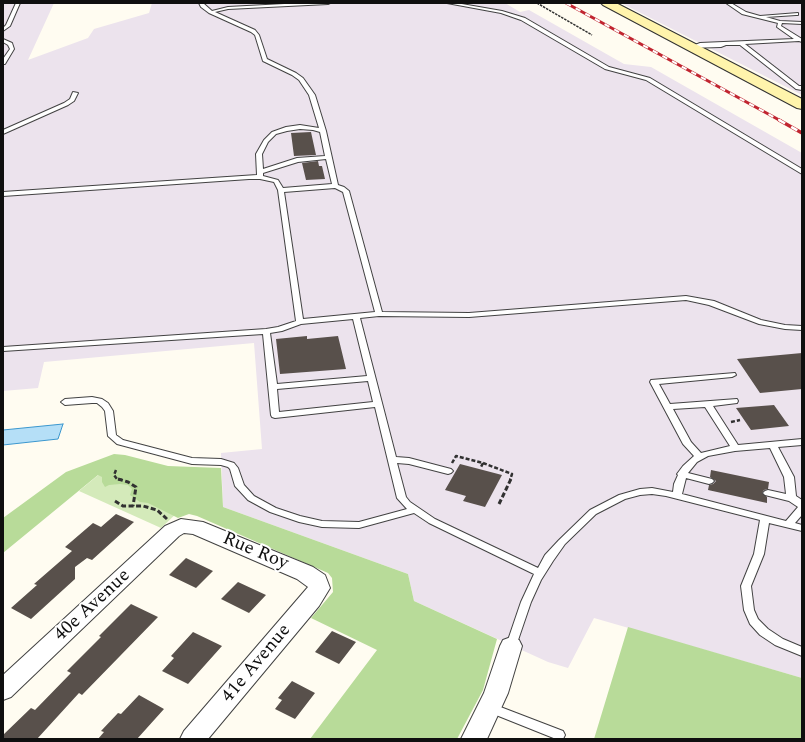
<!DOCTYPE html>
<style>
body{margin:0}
#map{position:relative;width:805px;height:742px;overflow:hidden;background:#fffcf1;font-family:Spectral,serif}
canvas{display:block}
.frame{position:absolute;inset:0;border:4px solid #0f0f0f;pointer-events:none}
</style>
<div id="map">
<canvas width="805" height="742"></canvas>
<div class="frame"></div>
</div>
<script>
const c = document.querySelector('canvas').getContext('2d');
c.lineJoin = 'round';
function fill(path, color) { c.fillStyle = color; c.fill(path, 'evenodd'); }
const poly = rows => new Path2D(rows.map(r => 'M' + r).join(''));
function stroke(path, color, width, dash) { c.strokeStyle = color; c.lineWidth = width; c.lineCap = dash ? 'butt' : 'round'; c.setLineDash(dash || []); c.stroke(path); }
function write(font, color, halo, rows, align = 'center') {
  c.font = font + ' Spectral,serif'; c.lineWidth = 4; c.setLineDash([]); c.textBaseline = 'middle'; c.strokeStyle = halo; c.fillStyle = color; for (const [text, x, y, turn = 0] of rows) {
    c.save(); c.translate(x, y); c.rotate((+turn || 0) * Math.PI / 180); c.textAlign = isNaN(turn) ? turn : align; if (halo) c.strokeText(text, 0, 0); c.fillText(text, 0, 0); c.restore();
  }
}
fill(poly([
 [3,3,54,3,28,60,88,38,94,29,149,13,152,3,505,3,520,12,529,10,624,64,651,67,802,153,802,678,594,618,568,668,548,662,414,601,408,574,223,507,221,453,262,449,254,343,44,362,38,388,3,391],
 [621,3,802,3,802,95]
]), '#ece3ed');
fill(poly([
 [114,462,195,496,161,528,79,491]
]), '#d4eaba');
fill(poly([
 [114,454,125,455,168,466,221,468,223,507,408,574,414,601,497,639,483,690,457,739,310,739,377,650,311,618,333,592,332,578,328,573,197,516,189,514,178,518,148,503,140,502,130,495,132,489,128,485,120,484,109,485,105,487,102,482,102,477,98,475,3,553,3,518,66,472],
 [628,627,802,678,802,739,594,739]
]), '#b8db99');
const water = poly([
 [63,424,58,439,3,445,3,430,63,424]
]);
fill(water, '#b5dff7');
stroke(water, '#3b97ce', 1);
fill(poly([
 [311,132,316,155,294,156,291,133],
 [318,161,319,166,322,166,325,179,306,180,302,163],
 [307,336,307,339,338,336,346,369,280,374,276,339],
 [802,353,802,389,760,393,737,359],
 [774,405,789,426,751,430,736,408],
 [460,464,502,475,485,507,463,501,466,496,445,490],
 [711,470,769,482,768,489,764,490,762,493,767,497,767,503,708,490,709,485,713,484,716,481,710,477],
 [116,514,134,522,92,560,87,558,75,567,75,579,31,619,11,608,37,585,34,584,72,551,65,547,93,523,101,527],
 [186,558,213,571,196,588,169,575],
 [238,582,266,595,249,613,221,599],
 [131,604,158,617,82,695,79,693,37,739,3,739,3,735,31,708,35,710,71,673,67,671,101,637,99,636],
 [332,631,356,642,339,664,315,652],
 [193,632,222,646,188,684,162,671,174,658,171,656],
 [292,681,315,693,295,719,275,709,282,700,278,698],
 [139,695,164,709,137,739,98,739,104,732,101,731,118,713,121,714]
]), '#58504b');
const lane = poly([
 [16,3,20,3,10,26,3,31,3,28,6,25,16,3],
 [199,3,203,3,212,11,228,7,303,3,330,3,328,4,228,9,215,12,255,30,259,35,267,59,296,73,303,78,315,95,326,131,338,185,344,187,349,191,382,312,469,313,686,296,714,301,761,320,785,325,802,326,802,330,785,329,759,324,709,305,686,300,469,317,379,316,360,318,396,457,409,458,451,469,453,471,451,473,448,474,409,464,397,463,406,497,410,502,435,519,538,568,545,555,559,540,590,510,619,495,640,489,652,488,673,492,674,484,678,475,677,474,683,466,694,456,683,444,650,382,651,380,735,373,736,375,732,377,659,384,670,404,737,399,738,401,737,403,713,406,738,445,802,439,802,445,778,447,794,477,796,496,802,500,802,515,795,523,802,525,802,531,769,523,764,554,751,586,754,610,758,619,768,629,783,639,802,647,802,656,775,645,760,635,750,624,744,610,741,586,754,554,760,520,666,496,652,494,640,495,625,499,596,514,565,544,553,561,541,580,531,602,516,646,515,649,511,650,507,649,506,646,521,602,534,574,429,523,414,513,359,528,322,527,299,522,270,512,248,500,235,486,230,469,228,467,221,465,192,464,117,444,108,436,105,411,102,407,97,403,92,403,65,405,61,402,65,399,92,397,102,399,108,403,113,411,116,435,123,440,192,458,221,459,234,463,238,468,244,485,254,496,276,508,300,516,322,521,359,522,407,509,397,498,375,407,275,418,272,417,271,415,263,334,3,351,3,347,266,329,278,327,296,321,278,190,274,182,260,179,249,179,3,196,3,192,257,175,256,154,264,140,272,132,286,127,300,125,319,128,309,95,299,80,292,75,263,61,255,35,251,32,209,13,201,7,199,3],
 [300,129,313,130,320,132,325,156,297,158,263,169,262,154,268,142,276,134,287,131,300,129],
 [326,159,332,184,283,188,278,180,263,176,263,173,298,162,326,159],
 [335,188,343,192,375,312,303,319,284,192,335,188],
 [353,319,367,376,277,384,270,333,282,331,301,324,353,319],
 [368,381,373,402,279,412,277,389,368,381],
 [705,407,730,446,701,453,691,442,673,409,705,407],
 [770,448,784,477,786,494,768,490,765,491,763,493,765,495,789,501,798,507,786,521,682,494,686,478,709,484,712,483,714,481,712,479,688,473,697,462,708,456,735,451,770,448],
 [447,3,456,3,502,11,525,18,609,67,650,78,802,169,802,174,646,80,605,69,521,20,501,13,447,3],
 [726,3,731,3,746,12,760,16,798,13,798,15,796,15,766,17,780,21,802,22,802,24,782,23,781,26,802,39,802,42,799,41,745,44,799,86,802,86,802,90,796,89,740,45,726,45,721,47,688,48,688,46,695,45,700,43,794,39,777,27,778,23,742,14,726,3],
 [3,39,12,43,14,49,5,64,3,64,3,59,10,49,8,45,3,42,3,39],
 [73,92,78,93,74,101,68,105,3,134,3,130,64,103,70,99,73,92],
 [490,703,563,731,565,735,563,739,556,739,486,711,484,708,486,705,490,703]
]);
const street = poly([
 [181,519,203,522,313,567,325,575,330,588,319,606,208,739,180,739,184,731,308,587,297,579,193,534,184,533,179,536,11,697,3,700,3,675,165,526,181,519],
 [511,637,519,640,522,646,508,693,487,739,461,739,484,693,500,646,503,640,511,637]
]);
const secondary = poly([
 [601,3,616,3,802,99,802,109,797,108,603,5,601,3]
]);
stroke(lane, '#424242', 2);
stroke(street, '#424242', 2);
stroke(secondary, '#313131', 2);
stroke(poly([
 [537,3,592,35]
]), '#313131', 1.5, [2.5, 1]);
stroke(poly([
 [731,422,740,420],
 [452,463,456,456,483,463,481,467],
 [483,463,512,474,510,480],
 [116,470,114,475,117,479,122,480]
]), '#313131', 2.5, [4, 2]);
stroke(poly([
 [118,479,128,482,136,487,133,506],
 [115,501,123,506,143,506,157,510,167,519],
 [499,504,511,479]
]), '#313131', 3, [5, 2.5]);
fill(lane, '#fff');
fill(street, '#fff');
fill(secondary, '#fff4ac');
const railFar1 = poly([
 [566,3,781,121]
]);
const rail = poly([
 [779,120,802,133]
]);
stroke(railFar1, '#c12530', 3);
stroke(rail, '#c12530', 3.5);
stroke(railFar1, '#fff', 2, [5.5]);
stroke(rail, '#fff', 2.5, [7]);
write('19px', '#0f0f0f', '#fff', [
 ["Rue Roy",255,552,23],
 ["40e Avenue",93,606,-43],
 ["41e Avenue",257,664,-50]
]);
</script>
